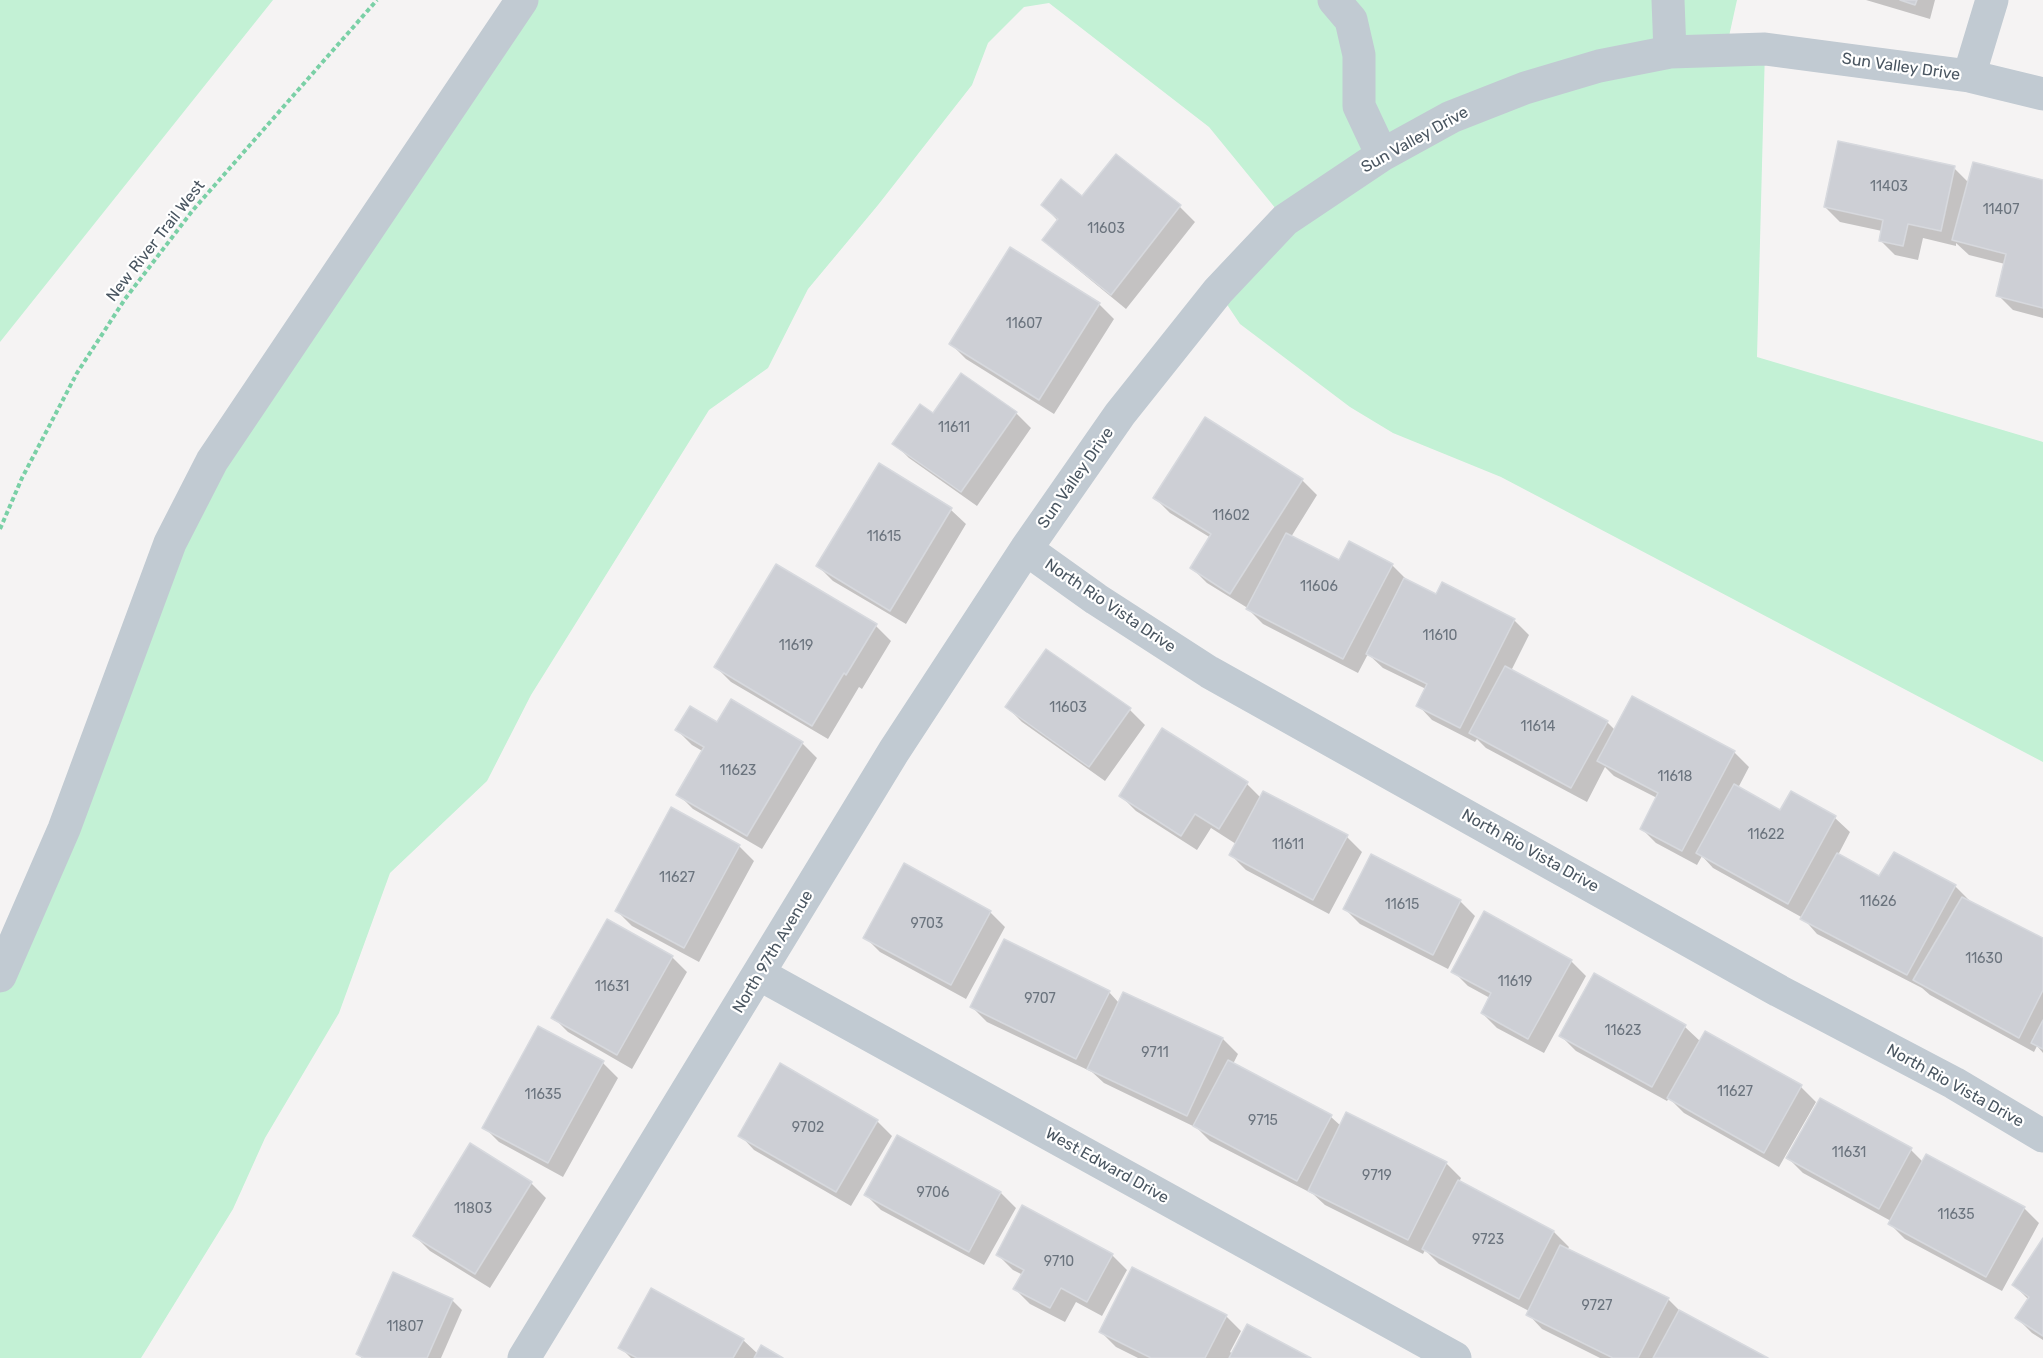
<!DOCTYPE html>
<style>
body{margin:0}
canvas{display:block;background:#f5f3f3}
</style>
<canvas width="2043" height="1358"></canvas>
<script>
const c = document.querySelector('canvas').getContext('2d');
c.lineJoin = 'round';
function fill(path, color) { c.fillStyle = color; c.fill(path, 'evenodd'); }
const poly = rows => new Path2D(rows.map(r => 'M' + r).join(''));
function stroke(path, color, width, dash) { c.strokeStyle = color; c.lineWidth = width; c.lineCap = dash ? 'butt' : 'round'; c.setLineDash(dash || []); c.stroke(path); }
function write(font, color, halo, rows, align = 'center') {
  c.font = font + ' Rubik,sans-serif'; c.lineWidth = 4.5; c.setLineDash([]); c.textBaseline = 'middle'; c.strokeStyle = halo; c.fillStyle = color; for (const [text, x, y, turn = 0] of rows) {
    c.save(); c.translate(x, y); c.rotate((+turn || 0) * Math.PI / 180); c.textAlign = isNaN(turn) ? turn : align; if (halo) c.strokeText(text, 0, 0); c.fillText(text, 0, 0); c.restore();
  }
}
fill(poly([
 [0,0,273,0,0,342],
 [529,0,1737,0,1726,50,1765,49,1757,357,2043,442,2043,762,1501,477,1393,433,1350,407,1240,324,1218,291,1285,220,1209,127,1049,3,1024,7,988,43,972,85,878,205,808,289,768,368,709,410,531,695,487,781,390,873,339,1013,265,1138,233,1209,141,1358,0,1358,0,955,229,439]
]), '#c3f1d5');
fill(poly([
 [1866,0,1935,0,1930,19],
 [1116,156,1180,207,1195,222,1126,309,1059,254,1044,239,1058,221,1043,205,1082,198],
 [1954,168,1969,183,2043,181,2043,318,2013,310,1998,295,2005,264,1969,255,1956,243,1956,246,1923,238,1918,260,1895,255,1880,240,1882,231,1840,222,1825,207],
 [1099,304,1114,319,1054,414,966,359,951,344],
 [961,375,1016,413,1031,428,977,506,909,458,894,443,933,415],
 [1205,419,1302,480,1317,495,1291,537,1339,562,1392,565,1407,580,1437,596,1514,620,1529,635,1511,671,1607,722,1615,730,1734,752,1749,767,1738,788,1780,812,1791,793,1835,818,1850,832,1838,855,1880,878,1955,886,1970,901,1970,903,2043,940,2043,1053,2037,1046,2034,1052,1930,995,1922,988,1817,934,1803,918,1713,868,1702,856,1697,865,1656,843,1641,828,1657,798,1614,776,1605,767,1587,802,1486,748,1477,739,1475,742,1432,720,1418,705,1426,689,1383,668,1368,654,1358,673,1263,624,1246,607,1207,583,1192,568,1211,538,1170,513,1155,498],
 [879,465,951,510,966,524,906,624,833,581,818,566],
 [876,626,891,641,862,689,859,687,828,739,731,682,716,667],
 [1047,651,1130,710,1145,725,1105,781,1022,722,1007,707],
 [717,724,802,743,817,758,762,849,693,809,678,794,704,752,692,745,677,730],
 [1163,731,1247,784,1261,798,1347,837,1362,852,1329,914,1246,870,1231,855,1236,844,1211,828,1197,850,1136,811,1121,796],
 [739,846,754,861,699,962,632,926,617,911],
 [1460,901,1475,916,1448,969,1360,924,1345,909],
 [990,912,1005,927,966,999,880,952,865,937],
 [672,957,687,972,632,1069,568,1032,553,1017],
 [1571,961,1586,976,1544,1053,1497,1028,1482,1013,1490,998,1468,986,1453,971],
 [1595,975,1685,1027,1701,1042,1801,1087,1816,1102,1779,1167,1684,1113,1669,1098,1667,1101,1576,1051,1561,1036],
 [1109,992,1119,1003,1124,994,1223,1039,1238,1054,1233,1064,1331,1117,1341,1126,1446,1163,1461,1178,1459,1182,1554,1232,1569,1247,1567,1250,1668,1299,1682,1313,1765,1358,1600,1358,1542,1329,1528,1314,1529,1311,1439,1264,1425,1250,1423,1254,1325,1205,1313,1194,1210,1141,1197,1128,1104,1083,1092,1072,987,1022,972,1007],
 [603,1063,618,1078,563,1177,499,1142,484,1127],
 [877,1121,892,1136,851,1206,754,1150,740,1135],
 [1911,1150,1923,1162,2024,1208,2039,1223,2002,1291,1905,1239,1890,1224,1891,1221,1803,1173,1788,1158],
 [531,1183,546,1198,490,1288,430,1251,415,1236],
 [1001,1193,1016,1208,984,1265,881,1210,866,1195],
 [2043,1241,2043,1340,2032,1333,2017,1318,2029,1300,2014,1285],
 [998,1255,1112,1255,1127,1270,1102,1316,1076,1302,1065,1322,1030,1304,1015,1289,1023,1275,1013,1270],
 [452,1300,462,1310,441,1358,362,1358,357,1354],
 [1226,1316,1241,1331,1230,1352,1233,1354,1308,1358,1138,1358,1116,1347,1101,1332],
 [743,1340,758,1354,780,1358,631,1358,620,1347]
]), '#0003');
const building = poly([
 [1900,0,1917,0,1915,5,1900,0],
 [1838,141,1955,166,1941,231,1908,224,1903,246,1879,241,1883,220,1824,207,1838,141],
 [1116,154,1181,205,1111,295,1042,240,1058,219,1041,205,1061,179,1082,196,1116,154],
 [1973,162,2043,180,2043,308,1996,296,2006,254,1952,240,1973,162],
 [1010,247,1100,303,1039,400,949,344,1010,247],
 [961,373,1017,412,961,492,892,444,920,404,933,413,961,373],
 [1205,417,1303,479,1230,594,1190,568,1211,534,1153,498,1205,417],
 [879,463,952,508,890,611,816,566,879,463],
 [1286,533,1339,560,1349,541,1393,564,1343,659,1246,609,1286,533],
 [776,564,877,624,846,675,844,673,812,726,714,667,776,564],
 [1404,578,1436,594,1442,582,1515,619,1460,728,1416,706,1427,684,1366,654,1404,578],
 [1046,649,1131,708,1089,767,1005,707,1046,649],
 [1505,666,1608,721,1571,788,1469,733,1505,666],
 [1632,696,1735,751,1682,851,1640,829,1658,793,1597,761,1632,696],
 [731,699,803,742,747,836,676,795,704,747,675,730,690,706,717,722,731,699],
 [1162,728,1248,782,1219,829,1195,814,1181,836,1119,796,1162,728],
 [1734,784,1780,810,1791,791,1836,816,1788,904,1696,853,1734,784],
 [1263,791,1348,835,1313,900,1229,855,1263,791],
 [671,807,740,845,684,948,615,911,671,807],
 [1894,852,1956,885,1907,975,1800,919,1837,853,1879,876,1894,852],
 [1371,854,1461,900,1433,955,1343,909,1371,854],
 [904,863,991,911,951,985,863,938,904,863],
 [1962,897,2043,938,2043,990,2019,1038,1913,980,1962,897],
 [1484,911,1572,960,1528,1039,1481,1013,1491,993,1451,972,1484,911],
 [607,919,673,956,617,1055,551,1018,607,919],
 [1004,939,1110,991,1076,1059,970,1007,1004,939],
 [1594,973,1686,1025,1652,1087,1559,1036,1594,973],
 [1123,992,1223,1038,1187,1116,1087,1069,1123,992],
 [2043,1020,2043,1049,2031,1043,2043,1020],
 [538,1026,604,1061,548,1163,482,1128,538,1026],
 [1705,1031,1802,1085,1764,1153,1667,1098,1705,1031],
 [1228,1060,1332,1115,1297,1181,1193,1126,1228,1060],
 [780,1063,878,1120,836,1192,738,1136,780,1063],
 [1820,1098,1912,1148,1879,1209,1786,1158,1820,1098],
 [1346,1112,1447,1162,1408,1240,1308,1191,1346,1112],
 [897,1135,1001,1192,969,1252,864,1195,897,1135],
 [470,1143,532,1182,475,1274,413,1236,470,1143],
 [1926,1154,2025,1207,1986,1277,1888,1224,1926,1154],
 [1458,1180,1554,1231,1519,1299,1422,1249,1458,1180],
 [1022,1205,1113,1254,1087,1302,1061,1288,1050,1308,1013,1289,1024,1270,996,1255,1022,1205],
 [2043,1238,2043,1336,2015,1318,2029,1297,2012,1285,2043,1238],
 [1560,1245,1669,1298,1638,1358,1613,1358,1526,1315,1560,1245],
 [1132,1267,1227,1315,1205,1358,1151,1358,1099,1332,1132,1267],
 [393,1272,453,1299,427,1358,364,1358,356,1354,393,1272],
 [651,1288,744,1339,733,1358,637,1358,618,1348,651,1288],
 [1679,1310,1768,1358,1653,1358,1679,1310],
 [1247,1324,1311,1358,1229,1358,1247,1324],
 [761,1345,783,1358,754,1358,761,1345]
]);
fill(building, '#cdcfd5');
stroke(building, '#d7d9de', 1.5);
stroke(poly([
 [0,529,22,478,77,373,125,299,193,210,377,0]
]), '#7ad0a6', 4, [4.5, 3]);
stroke(poly([
 [1334,0,1351,20,1359,55,1359,106,1382,155],
 [1668,0,1670,52],
 [1969,76,1992,0],
 [1026,549,1096,599,1209,672,1779,991,1954,1083,2043,1136],
 [759,974,1455,1358],
 [0,976,64,829,170,543,212,461,522,0],
 [524,1358,894,751,1026,549,1120,414,1218,291,1285,220,1382,155,1451,117,1525,88,1599,66,1670,52,1765,49,1969,76,2043,94]
]), '#c1cad2', 33);
write('14px', '#6b747e', null, [
 ["11403",1889,187],
 ["11407",2001,210],
 ["11603",1106,229],
 ["11607",1024,324],
 ["11611",954,428],
 ["11602",1231,516],
 ["11615",884,537],
 ["11606",1319,587],
 ["11610",1440,636],
 ["11619",796,646],
 ["11603",1068,708],
 ["11614",1538,727],
 ["11623",738,771],
 ["11618",1675,777],
 ["11622",1766,835],
 ["11611",1288,845],
 ["11627",677,878],
 ["11626",1878,902],
 ["11615",1402,905],
 ["9703",927,924],
 ["11630",1984,959],
 ["11619",1515,982],
 ["11631",612,987],
 ["9707",1040,999],
 ["11623",1623,1031],
 ["9711",1155,1053],
 ["11627",1735,1092],
 ["11635",543,1095],
 ["9715",1263,1121],
 ["9702",808,1128],
 ["11631",1849,1153],
 ["9719",1377,1176],
 ["9706",933,1193],
 ["11803",473,1209],
 ["11635",1956,1215],
 ["9723",1488,1240],
 ["9710",1059,1262],
 ["9727",1597,1306],
 ["11807",405,1327]
]);
write('16px', '#4a5661', '#fff', [
 ["Sun Valley Drive",1901,67,8],
 ["Sun Valley Drive",1415,140,-29],
 ["New River Trail West",156,241,-52],
 ["Sun Valley Drive",1076,478,-55],
 ["North Rio Vista Drive",1110,606,34],
 ["North Rio Vista Drive",1530,851,29],
 ["North 97th Avenue",773,952,-59],
 ["North Rio Vista Drive",1955,1086,29],
 ["West Edward Drive",1107,1166,29]
]);
</script>
